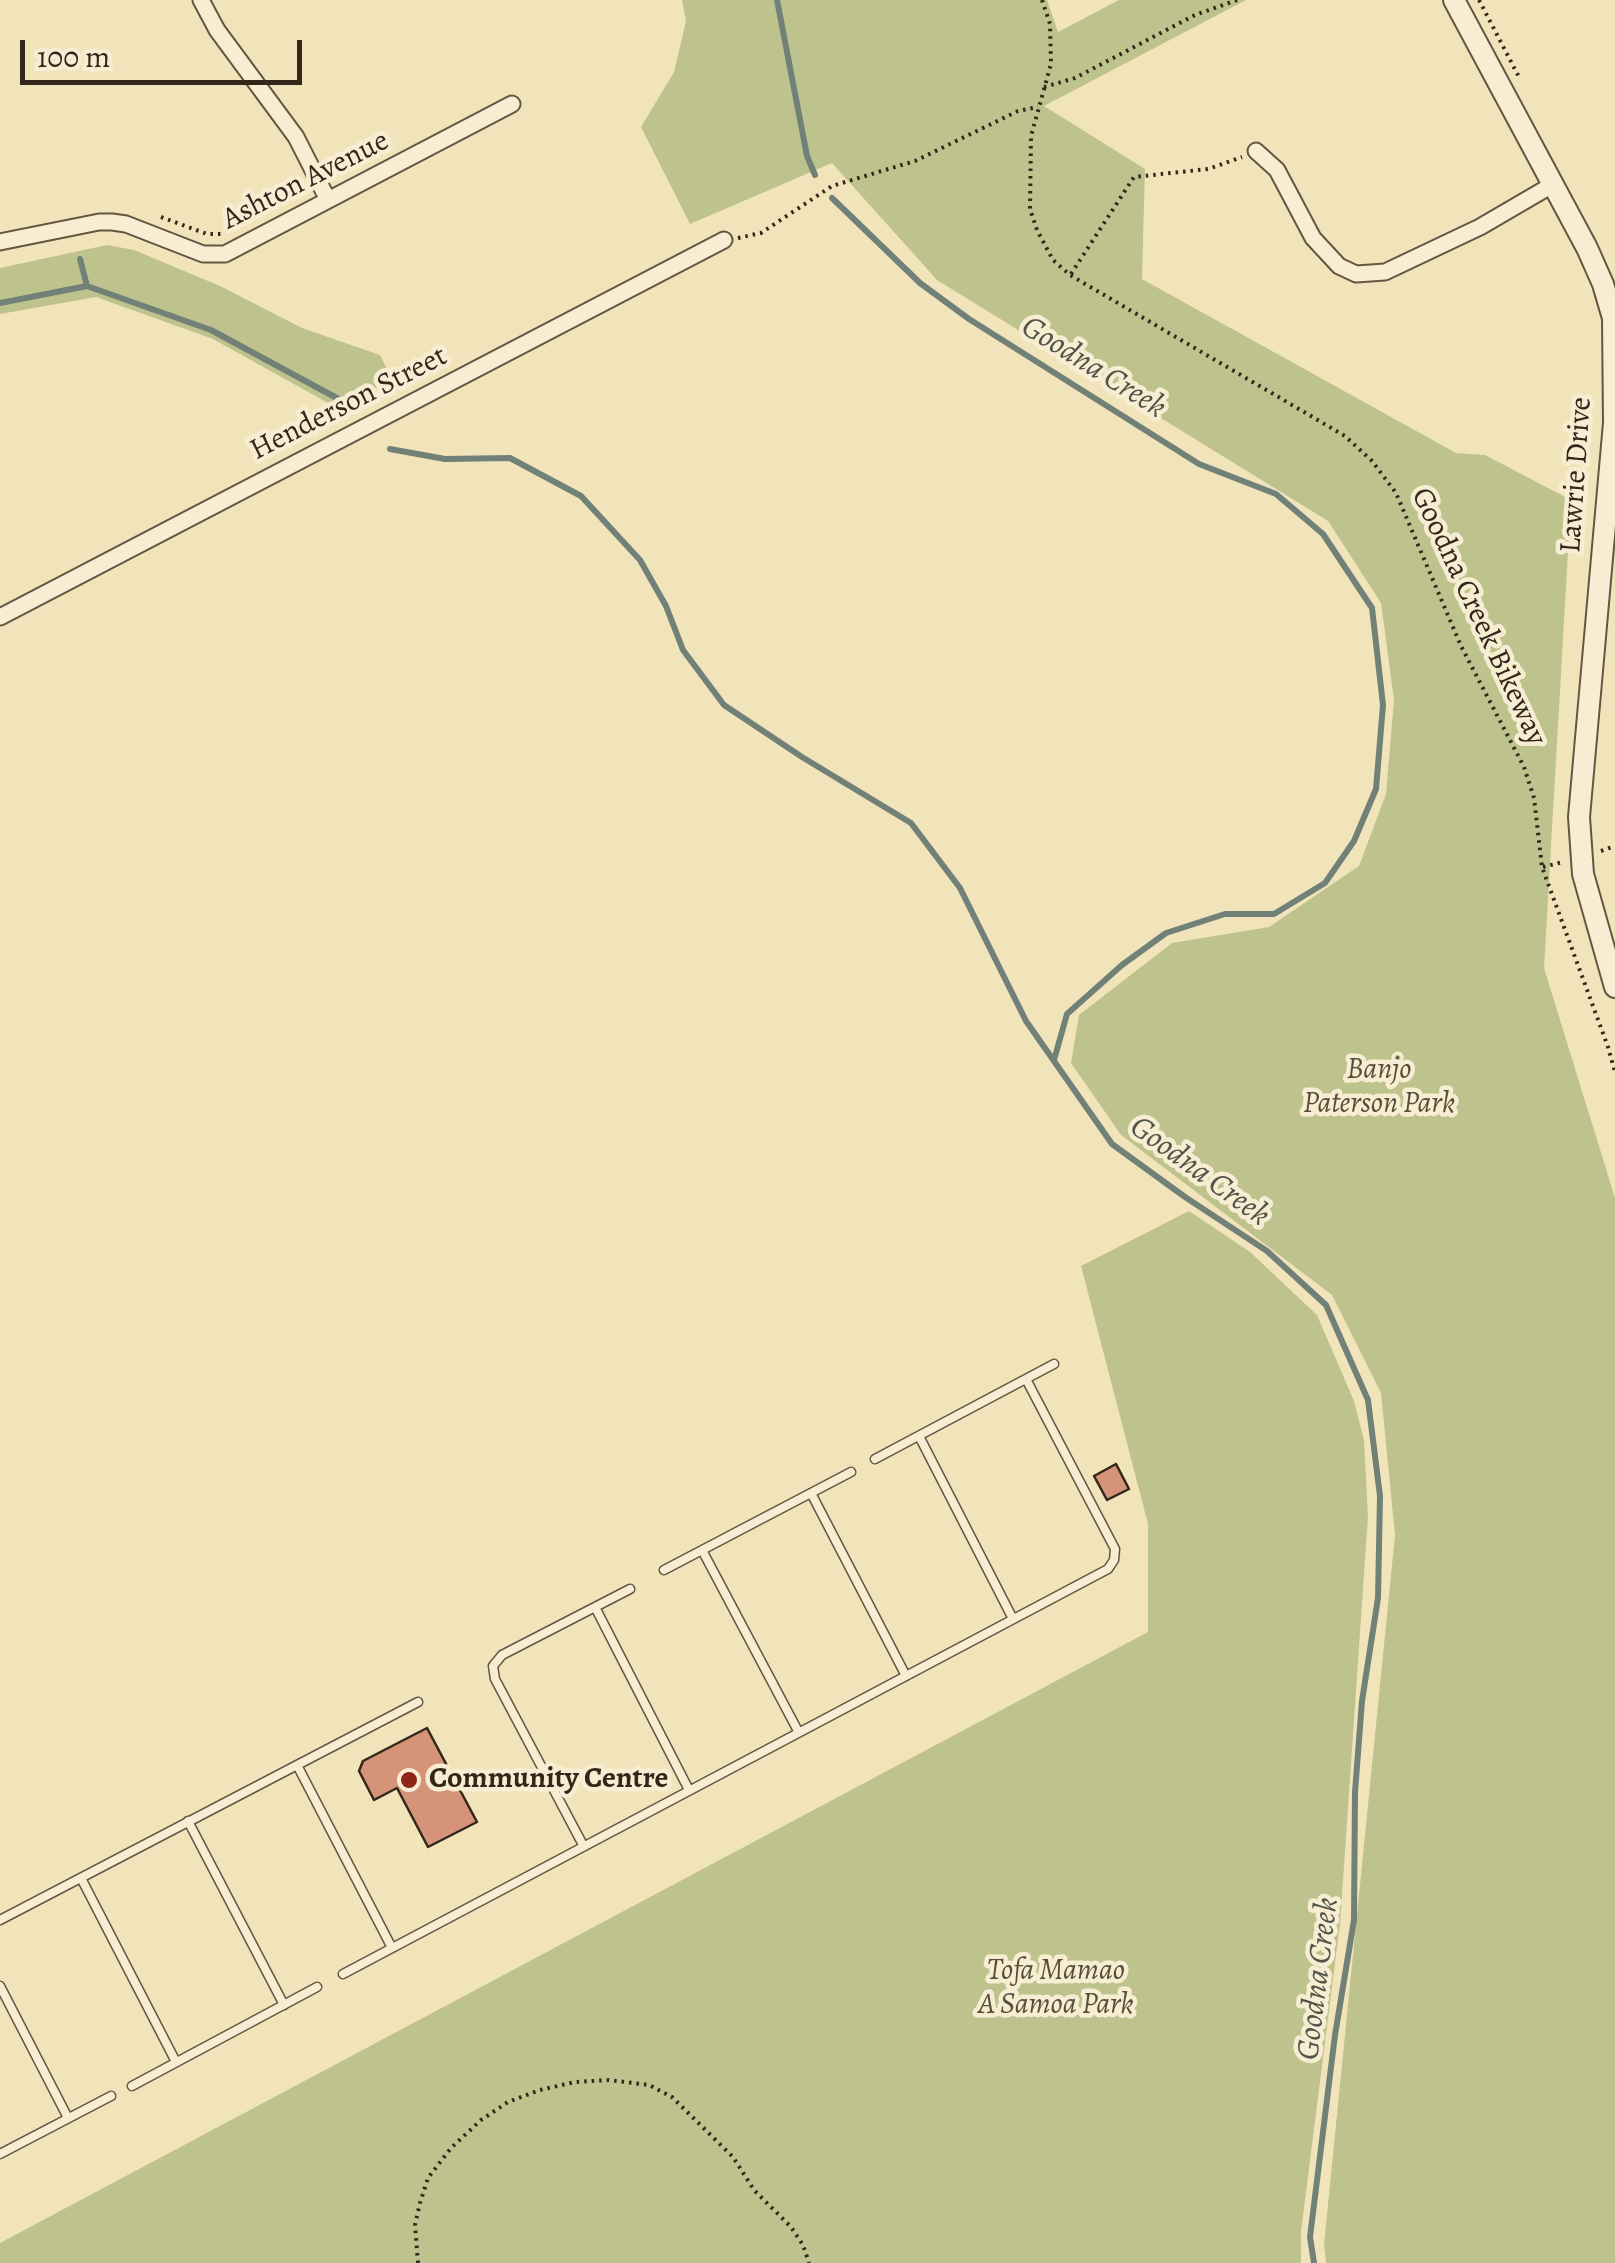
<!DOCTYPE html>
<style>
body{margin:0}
#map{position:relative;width:1615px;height:2263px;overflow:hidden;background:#f2e4ba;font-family:Alegreya,serif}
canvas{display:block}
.scale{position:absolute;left:20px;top:40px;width:282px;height:45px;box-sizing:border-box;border:5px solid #33271a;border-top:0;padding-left:12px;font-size:30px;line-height:35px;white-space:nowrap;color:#33271a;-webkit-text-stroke:8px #f7edd2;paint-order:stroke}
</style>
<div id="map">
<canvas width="1615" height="2263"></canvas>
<div class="scale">100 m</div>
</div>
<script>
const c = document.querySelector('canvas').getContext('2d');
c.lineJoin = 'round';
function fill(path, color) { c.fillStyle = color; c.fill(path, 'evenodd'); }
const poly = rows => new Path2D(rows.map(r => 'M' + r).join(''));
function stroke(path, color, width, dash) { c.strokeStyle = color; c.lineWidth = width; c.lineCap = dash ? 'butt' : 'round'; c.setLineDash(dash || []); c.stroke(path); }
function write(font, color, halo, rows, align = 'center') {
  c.font = font + ' Alegreya,serif'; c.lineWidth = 9; c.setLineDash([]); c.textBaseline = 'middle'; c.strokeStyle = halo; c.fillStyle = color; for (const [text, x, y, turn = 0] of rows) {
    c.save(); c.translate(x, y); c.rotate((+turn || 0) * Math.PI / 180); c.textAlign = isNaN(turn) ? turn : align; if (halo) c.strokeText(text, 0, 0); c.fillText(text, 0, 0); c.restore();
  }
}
fill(poly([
 [682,0,1047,0,1058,32,1119,0,1246,0,1044,106,1145,169,1142,279,1456,453,1485,455,1571,500,1544,968,1615,1198,1615,2263,1326,2263,1324,2244,1395,1535,1381,1393,1332,1295,1121,1135,1071,1063,1079,1015,1172,943,1269,927,1359,866,1386,794,1394,700,1381,603,1328,521,937,280,832,163,690,224,641,127,674,72,686,21],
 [107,245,134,250,220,286,302,328,380,355,392,379,337,408,213,339,96,297,0,314,0,268],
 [1189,1211,1250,1252,1317,1315,1354,1401,1364,1440,1368,1516,1340,1924,1301,2232,1301,2263,0,2263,0,2243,1148,1632,1148,1524,1081,1266]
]), '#bec38d');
stroke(poly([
 [777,0,807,156,815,175],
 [832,198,920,283,969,319,1199,464,1276,494,1323,534,1372,608,1383,705,1376,789,1354,841,1325,883,1274,914,1225,914,1166,933,1122,965,1067,1014,1054,1060],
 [80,259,87,286],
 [0,303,87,286,211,330,346,403],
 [390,449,445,459,510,458,581,496,640,560,666,606,683,650,724,705,802,757,911,823,960,888,1026,1021,1112,1144,1185,1197,1267,1251,1326,1305,1368,1400,1380,1496,1378,1598,1362,1701,1355,1792,1354,1920,1335,2035,1310,2237,1314,2263]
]), '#728178', 6);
const building = poly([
 [1116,1464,1129,1489,1107,1500,1094,1476,1116,1464],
 [427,1728,477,1822,428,1847,397,1788,374,1800,359,1771,363,1761,427,1728]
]);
fill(building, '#d5937a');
stroke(building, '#33271a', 2.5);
const service = poly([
 [919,1436,1013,1619],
 [875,1459,1054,1364],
 [811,1493,906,1676],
 [702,1550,798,1731],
 [664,1570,851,1472],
 [595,1607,689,1790],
 [297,1765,392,1948],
 [188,1821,284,2005],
 [583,1845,495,1679,493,1666,502,1655,630,1589],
 [81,1878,176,2062],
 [0,1920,418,1702],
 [343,1974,1108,1569,1114,1560,1115,1549,1026,1379],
 [0,1986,68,2118],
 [132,2086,317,1987],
 [0,2154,111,2096]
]);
const minor = poly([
 [201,0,217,30,296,137,328,200],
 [1256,151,1277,170,1313,238,1339,266,1356,274,1385,272,1480,227,1552,185],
 [0,242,99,222,112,222,126,224,203,254,225,254,512,104],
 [0,617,724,240]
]);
const tertiary = poly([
 [1454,0,1587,248,1603,284,1613,318,1614,423,1579,817,1583,874,1615,987]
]);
stroke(service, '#635642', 11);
stroke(minor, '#635642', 19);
stroke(tertiary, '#635642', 24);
stroke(poly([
 [1042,0,1050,24,1051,64,1031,136,1030,209,1037,230,1053,260,1070,275,1345,436,1372,461,1396,493,1461,646,1524,767,1534,798,1542,867,1608,1047,1615,1072],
 [1479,0,1520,79],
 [1044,87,1075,78,1195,15,1237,0],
 [161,217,207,234,221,234],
 [738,238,761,233,832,186,915,161,1018,111,1038,107],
 [1071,274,1134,177,1208,169,1242,157],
 [1601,851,1615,846],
 [1543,867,1563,862],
 [418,2263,415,2225,420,2203,428,2178,451,2148,481,2120,508,2102,540,2090,575,2082,609,2080,649,2085,672,2097,733,2157,754,2190,791,2227,803,2245,809,2263]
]), '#33271a', 4, [2.5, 5]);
stroke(service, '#f7edd2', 8);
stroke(minor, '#f7edd2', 15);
stroke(tertiary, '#f7edd2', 20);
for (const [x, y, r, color] of [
 [409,1780,10,"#8f2418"]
]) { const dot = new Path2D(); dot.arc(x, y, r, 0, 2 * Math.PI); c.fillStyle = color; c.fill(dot); stroke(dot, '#f7edd2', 4); }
write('30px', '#33271a', '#f7edd2', [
 ["Ashton Avenue",306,181,-27],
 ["Henderson Street",349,404,-27],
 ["Lawrie Drive",1577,475,-86],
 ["Goodna Creek Bikeway",1478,617,65]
]);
write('italic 30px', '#564e37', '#f7edd2', [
 ["Banjo",1379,1071],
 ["Paterson Park",1379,1105],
 ["Tofa Mamao",1056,1972],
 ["A Samoa Park",1056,2006]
]);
write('bold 30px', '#33271a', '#f7edd2', [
 ["Community Centre",429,1780]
], 'left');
write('italic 32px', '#525449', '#f7edd2', [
 ["Goodna Creek",1093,368,32],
 ["Goodna Creek",1199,1172,36],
 ["Goodna Creek",1319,1979,-83]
]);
</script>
